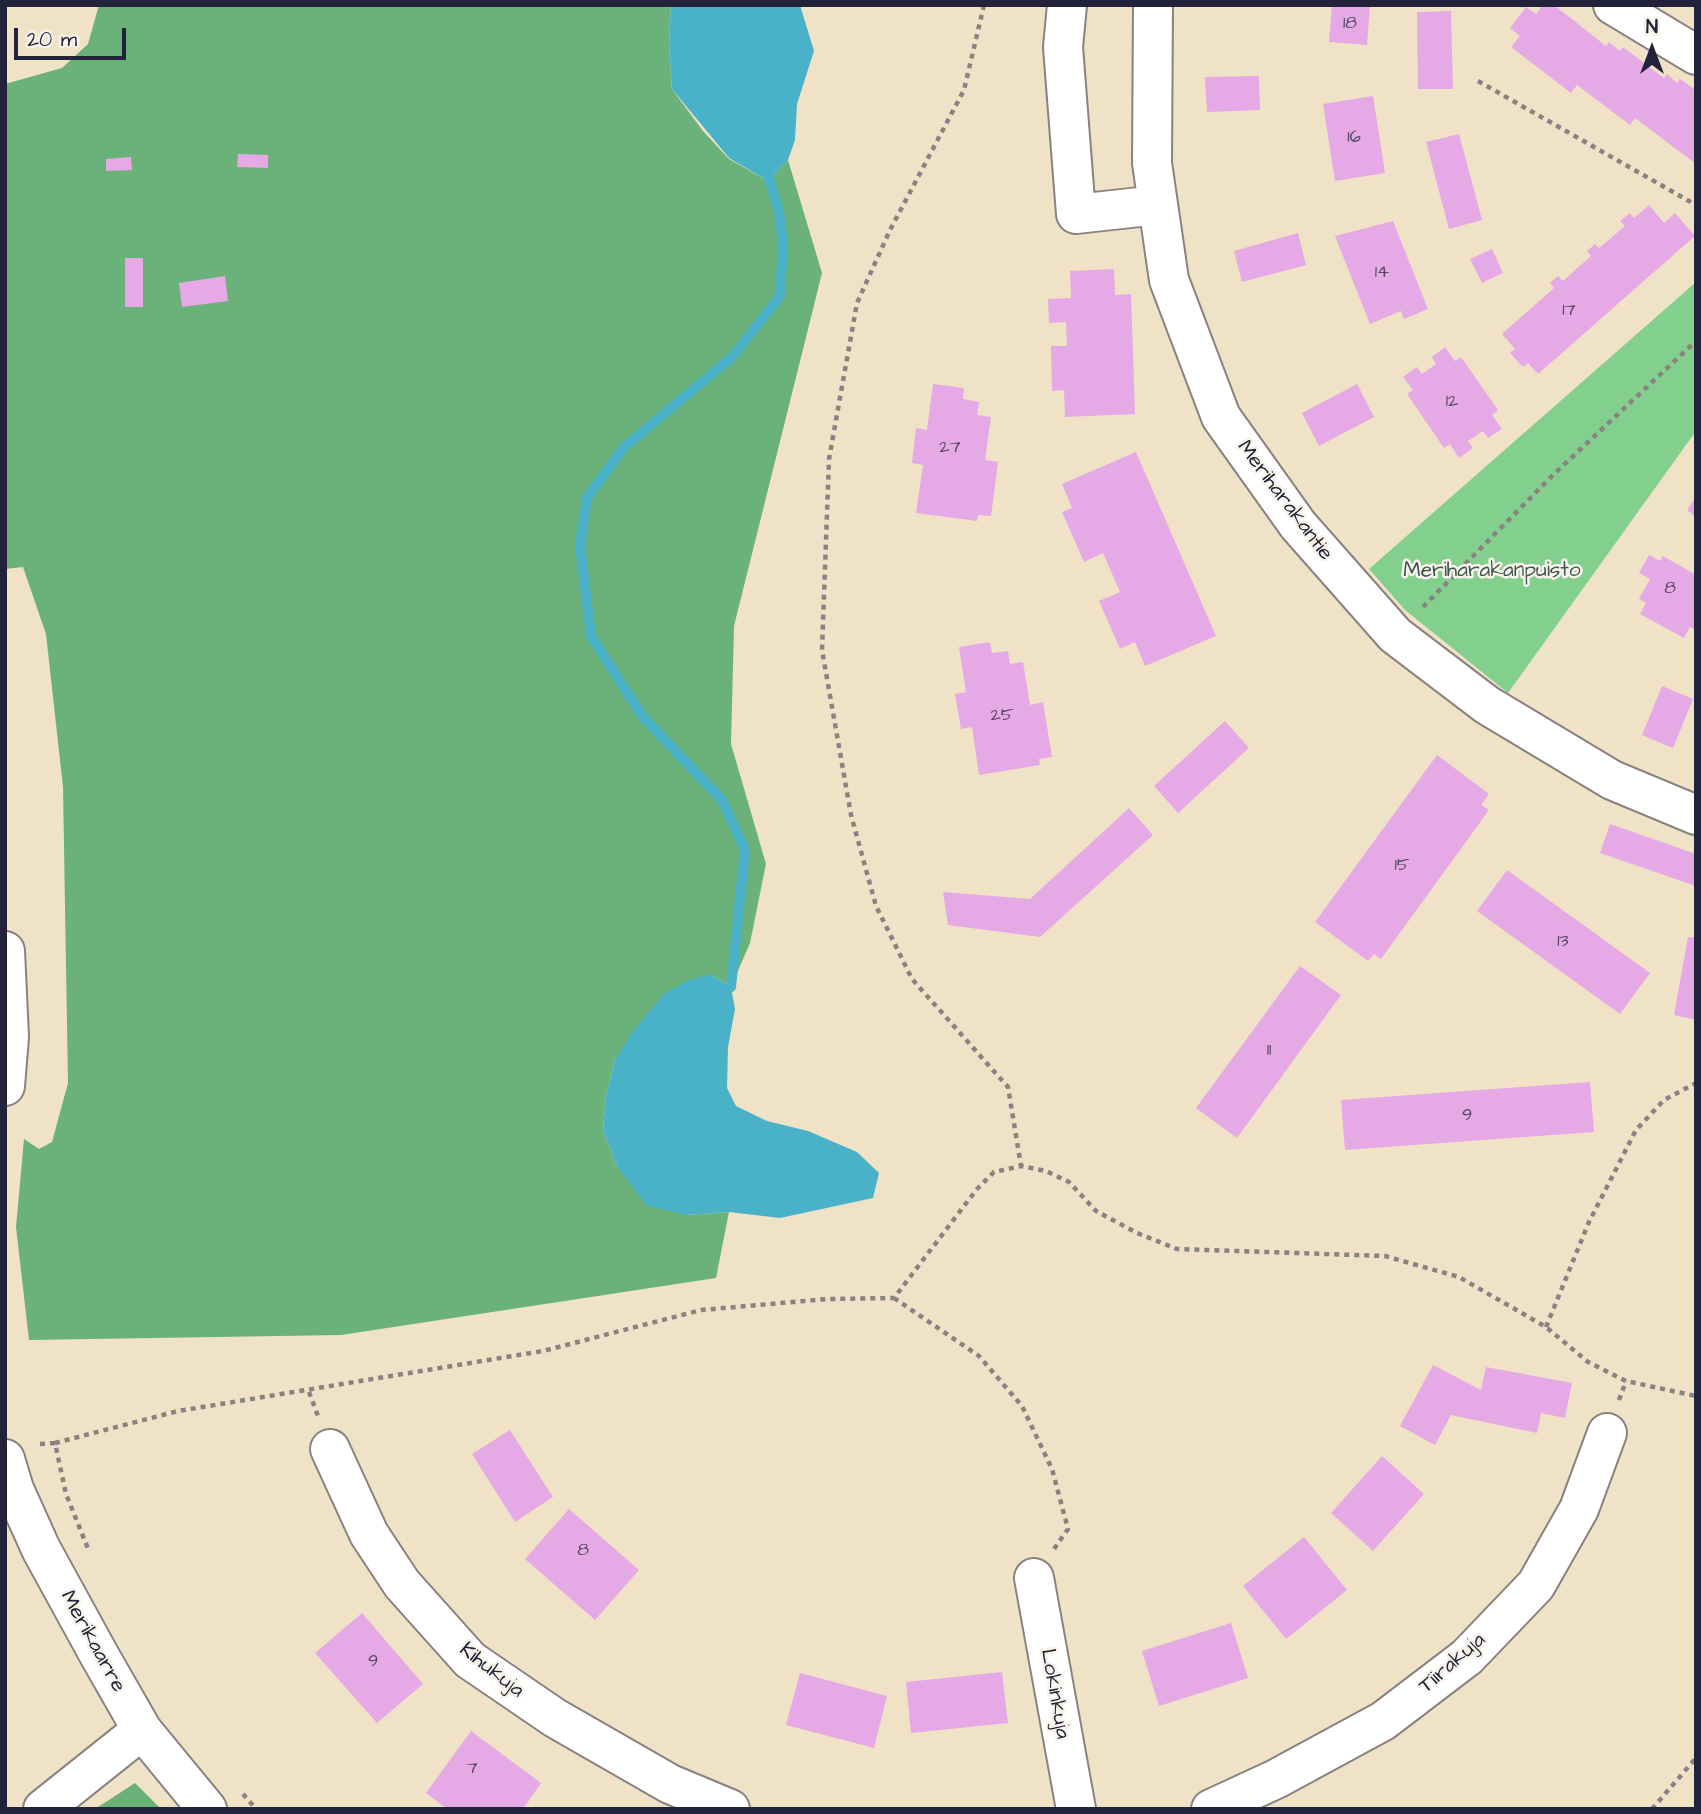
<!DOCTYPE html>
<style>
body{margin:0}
#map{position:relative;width:1701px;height:1814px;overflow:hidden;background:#f0e2c6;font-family:"Architects Daughter",sans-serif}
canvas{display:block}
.frame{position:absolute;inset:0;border:7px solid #22223b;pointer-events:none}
.north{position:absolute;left:1617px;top:14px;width:70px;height:70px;-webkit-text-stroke:5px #f7f3e8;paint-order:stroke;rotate:0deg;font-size:19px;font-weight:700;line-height:28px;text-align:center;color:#22223b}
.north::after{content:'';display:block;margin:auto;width:24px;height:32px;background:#22223b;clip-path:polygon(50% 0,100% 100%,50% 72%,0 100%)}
.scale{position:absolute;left:14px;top:28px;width:112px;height:32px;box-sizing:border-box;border:4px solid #22223b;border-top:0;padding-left:9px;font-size:21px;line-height:24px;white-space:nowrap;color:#22223b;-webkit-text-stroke:5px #f7f3e8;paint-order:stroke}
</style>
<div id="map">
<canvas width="1701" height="1814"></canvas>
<div class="frame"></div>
<div class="north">N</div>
<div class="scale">20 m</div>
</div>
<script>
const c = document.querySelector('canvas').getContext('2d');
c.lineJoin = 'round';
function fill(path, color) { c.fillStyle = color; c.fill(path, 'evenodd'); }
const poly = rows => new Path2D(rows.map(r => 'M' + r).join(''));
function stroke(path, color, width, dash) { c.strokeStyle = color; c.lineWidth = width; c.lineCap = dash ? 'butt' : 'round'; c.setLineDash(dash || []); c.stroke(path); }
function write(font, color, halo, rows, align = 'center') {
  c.font = font + ' "Architects Daughter",sans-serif'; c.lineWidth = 5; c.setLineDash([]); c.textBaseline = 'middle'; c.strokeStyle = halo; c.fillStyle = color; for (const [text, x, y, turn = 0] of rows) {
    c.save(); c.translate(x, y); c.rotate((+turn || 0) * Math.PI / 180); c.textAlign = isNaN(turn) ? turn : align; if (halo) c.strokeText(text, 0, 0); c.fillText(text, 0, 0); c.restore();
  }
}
fill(poly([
 [1696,282,1696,431,1508,693,1405,610,1369,569]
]), '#83d08e');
fill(poly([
 [99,5,671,5,669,44,672,89,703,131,729,159,768,181,788,160,822,273,734,626,731,744,766,864,750,943,731,987,710,974,615,1060,606,1097,603,1130,617,1166,686,1215,729,1212,716,1278,341,1335,29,1340,16,1227,24,1139,39,1149,52,1142,68,1083,63,787,46,634,23,567,5,569,5,84,62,68,88,44],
 [135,1783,161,1809,95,1809]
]), '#6ab279');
fill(poly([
 [671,5,800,5,814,51,797,104,795,140,788,160,768,181,729,158,672,89,669,44],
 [710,974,731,987,735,1009,728,1047,727,1088,736,1106,767,1121,808,1131,857,1152,879,1173,873,1198,780,1218,729,1212,686,1215,646,1205,617,1166,603,1130,606,1096,615,1060,634,1030,665,993,689,980]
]), '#49b2c8');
stroke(poly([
 [731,987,745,850,722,800,643,717,591,636,580,546,587,498,623,448,732,357,780,296,783,243,779,211,766,169]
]), '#49b2c8', 10);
fill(poly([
 [1332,5,1370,5,1367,45,1329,42],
 [1543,5,1554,5,1606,46,1609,42,1620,51,1623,47,1664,78,1667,74,1677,83,1680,79,1696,90,1696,164,1635,118,1630,125,1577,85,1571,93,1511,47,1520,36,1510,28,1526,7,1536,14],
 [1451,11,1453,89,1418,89,1417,12],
 [1259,76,1260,110,1207,112,1205,77],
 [1373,96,1385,173,1335,181,1323,104],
 [1459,134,1482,220,1449,229,1426,142],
 [238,154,268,155,268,168,237,167],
 [131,157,132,170,106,171,106,159],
 [1649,205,1664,223,1675,213,1695,236,1538,374,1528,363,1523,367,1510,353,1515,349,1502,334,1554,288,1550,283,1558,276,1563,281,1591,256,1587,251,1595,244,1599,248,1625,226,1620,221,1630,213,1634,218],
 [1393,221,1428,309,1404,319,1401,311,1370,324,1335,236],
 [1298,233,1306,265,1242,282,1234,251],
 [1492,249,1503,273,1482,283,1470,259],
 [125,258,143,258,143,307,125,307],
 [1114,269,1115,295,1131,294,1135,414,1065,417,1064,390,1052,391,1051,346,1067,346,1066,322,1049,323,1048,299,1071,298,1070,271],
 [225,276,228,301,182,307,179,283],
 [1445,347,1455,361,1461,357,1498,410,1492,415,1502,429,1488,438,1483,431,1468,441,1473,448,1459,458,1450,444,1444,448,1407,394,1413,390,1403,377,1417,367,1422,374,1436,364,1432,357],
 [933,384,964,388,963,399,979,402,977,415,991,417,985,460,998,462,991,516,978,515,977,521,916,513,923,465,912,463,916,428,927,430],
 [1357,384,1374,417,1319,446,1302,413],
 [1136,452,1216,636,1145,666,1135,642,1120,649,1099,601,1120,592,1103,553,1084,562,1062,512,1072,508,1062,484],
 [1696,497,1696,517,1687,510],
 [1649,555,1660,561,1663,556,1696,575,1696,630,1690,627,1684,638,1640,614,1646,603,1639,599,1650,579,1639,573],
 [990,642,992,653,1008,651,1010,664,1023,662,1030,705,1043,702,1052,757,1039,759,1040,765,979,775,972,727,961,729,955,694,966,692,959,647],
 [1662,686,1693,699,1673,748,1642,735],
 [1225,721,1249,748,1178,813,1154,786],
 [1437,755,1489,794,1481,805,1489,810,1381,959,1374,954,1368,961,1315,922],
 [1129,808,1153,835,1040,937,948,925,943,892,1030,899],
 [1610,824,1696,854,1696,886,1600,853],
 [1507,870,1650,973,1620,1014,1477,911],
 [1688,937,1696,938,1696,1020,1674,1015],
 [1300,966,1341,995,1237,1138,1196,1108],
 [1590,1082,1594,1132,1345,1150,1341,1100],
 [1433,1365,1481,1390,1486,1367,1572,1383,1565,1418,1541,1413,1537,1433,1451,1415,1435,1445,1400,1426],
 [510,1430,553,1497,515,1522,472,1454],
 [1382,1456,1424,1494,1373,1551,1331,1513],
 [569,1509,639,1570,595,1620,525,1559],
 [1304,1537,1347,1590,1286,1639,1243,1586],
 [362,1613,423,1684,377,1723,315,1653],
 [1231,1623,1248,1678,1159,1706,1142,1651],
 [1002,1672,1008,1723,911,1733,906,1682],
 [800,1673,887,1696,874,1748,786,1725],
 [471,1731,541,1783,523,1809,447,1809,426,1793]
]), '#e5a9e6');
const minor = poly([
 [1067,5,1063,47,1076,214,1158,205],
 [1153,5,1152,163,1169,280,1221,417,1298,525,1395,635,1487,705,1612,780,1696,815],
 [1613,5,1696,55],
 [5,951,9,1037,5,1086],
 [330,1449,369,1534,402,1584,470,1660,555,1718,670,1784,730,1809],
 [5,1459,14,1489,41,1549,98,1653,142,1730,207,1809],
 [1034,1578,1076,1809],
 [43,1809,142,1730],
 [1211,1809,1276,1779,1383,1721,1467,1657,1536,1585,1579,1509,1607,1433]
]);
stroke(minor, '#898280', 42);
stroke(poly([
 [984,5,964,90,890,230,857,303,829,459,822,650,851,815,876,906,912,979,1008,1087,1021,1166],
 [1695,5,1696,6],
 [1478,81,1696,205],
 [1423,607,1553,475,1696,341],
 [894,1298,979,1356,1022,1406,1052,1469,1068,1529,1054,1549],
 [1546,1327,1589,1222,1636,1130,1664,1100,1696,1083],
 [309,1392,318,1416],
 [1619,1400,1626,1381],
 [55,1443,178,1411,543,1351,701,1310,827,1299,894,1298,977,1189,994,1172,1021,1166,1046,1171,1069,1182,1096,1211,1137,1233,1177,1249,1385,1256,1459,1277,1546,1327,1588,1362,1626,1381,1696,1396],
 [40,1444,55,1443,66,1494,89,1551],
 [243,1794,256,1809],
 [1652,1809,1696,1758]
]), '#898280', 4.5, [5, 5]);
stroke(minor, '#fff', 38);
write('18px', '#534466', null, [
 ["18",1350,24],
 ["16",1354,138],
 ["14",1382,273],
 ["17",1569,311],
 ["12",1452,402],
 ["27",950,448],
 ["8",1670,589],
 ["25",1002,716],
 ["15",1402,866],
 ["13",1563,942],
 ["11",1269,1051],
 ["9",1467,1116],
 ["8",583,1551],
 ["9",373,1662],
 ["7",472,1769]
]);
write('21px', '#22223b', '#f7f3e8', [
 ["Meriharakantie",1284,501,53],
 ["Merikaarre",92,1642,61],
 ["Tiirakuja",1453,1664,-41],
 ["Kihukuja",491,1671,38],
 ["Lokinkuja",1054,1694,80]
]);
write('21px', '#3f5654', '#f7f3e8', [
 ["Meriharakanpuisto",1492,572]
]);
</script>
